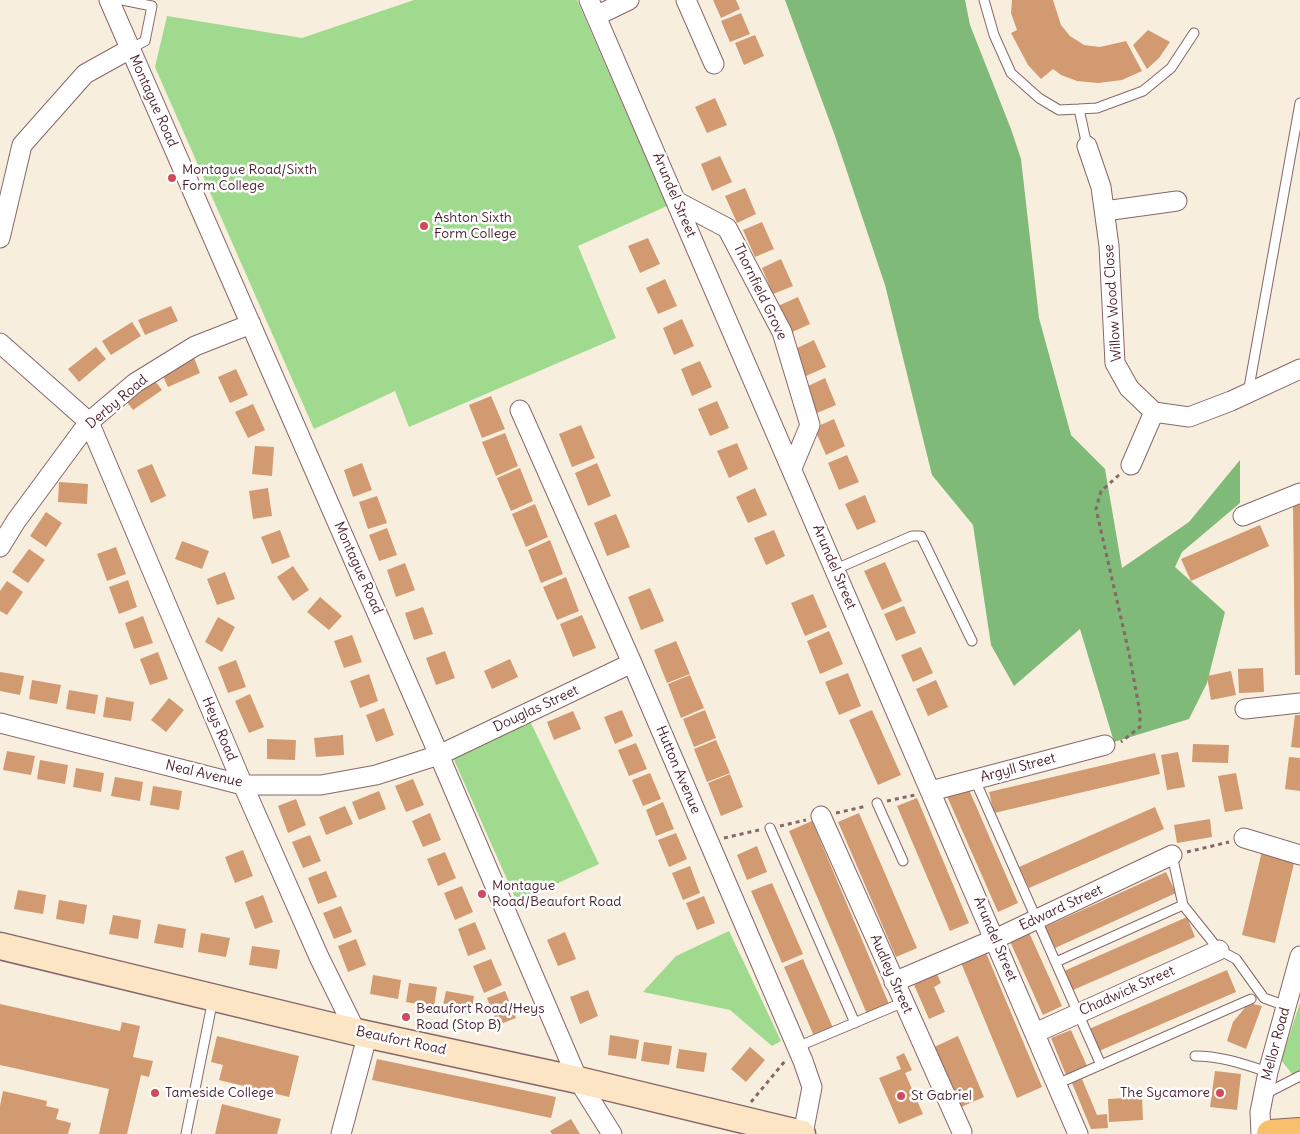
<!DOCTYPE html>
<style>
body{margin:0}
canvas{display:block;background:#f7eedd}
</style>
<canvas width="1300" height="1134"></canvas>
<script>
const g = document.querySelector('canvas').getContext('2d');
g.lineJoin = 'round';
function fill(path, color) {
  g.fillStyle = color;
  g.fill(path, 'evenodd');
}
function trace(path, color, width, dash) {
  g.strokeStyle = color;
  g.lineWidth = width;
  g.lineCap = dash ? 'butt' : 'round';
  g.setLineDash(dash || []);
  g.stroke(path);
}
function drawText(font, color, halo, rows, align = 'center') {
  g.font = font + ' Delius,sans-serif';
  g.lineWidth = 5;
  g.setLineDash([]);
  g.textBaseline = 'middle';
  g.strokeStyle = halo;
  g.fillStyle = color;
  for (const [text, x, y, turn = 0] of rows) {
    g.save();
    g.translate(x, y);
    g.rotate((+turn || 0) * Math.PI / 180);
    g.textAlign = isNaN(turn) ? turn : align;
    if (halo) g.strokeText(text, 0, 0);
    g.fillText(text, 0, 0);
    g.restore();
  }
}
fill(new Path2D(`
 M414,0h163l90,206 -89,40 38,92 -207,89 -14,-36 -81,38 -159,-362 12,-51 135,22z
 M528,717l71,147 -82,38 -66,-149z
 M729,931l52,110 -9,5 -42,-36 -87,-18 33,-36z
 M1300,1003v81l-19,-24z`), '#9fda8e');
fill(new Path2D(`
 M785,0h180l5,25 41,104 10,30 18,159 32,117 34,34 17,99 67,-46 51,-62v43l-58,49 -7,15 50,45 -18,71 -18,36 -75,23 -34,-113 -66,57 -23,-41 -18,-120 -41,-50 -47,-190 -50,-149z`), '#7fba79');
fill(new Path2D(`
 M713,0h23l4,9 -19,9z
 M1012,0h41l8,25 9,11 14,9 16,2 26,-6 16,30 -20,9 -24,3 -21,-2 -16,-6 -8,-6 -12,10 -13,-14 -17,-32 6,-3 -6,-17z
 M741,13l9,21 -20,8 -9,-21z
 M1148,30l22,12 -11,16 -12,11 -14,-24z
 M755,35l9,21 -20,9 -9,-22z
 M715,98l12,27 -20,8 -12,-26z
 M720,156l12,26 -20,9 -11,-27z
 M745,188l11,26 -19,9 -12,-27z
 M762,222l12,27 -19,8 -12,-27z
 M648,238l12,26 -20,9 -12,-27z
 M781,259l12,27 -20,8 -11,-26z
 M665,279l12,27 -19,8 -12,-26z
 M798,297l12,27 -20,9 -12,-27z
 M171,306l7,15 -33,14 -7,-15z
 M682,319l12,27 -20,9 -11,-27z
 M132,322l9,14 -30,19 -9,-14z
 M814,340l12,27 -20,9 -11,-27z
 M96,347l10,12 -27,23 -11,-13z
 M194,358l6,15 -32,14 -7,-15z
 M700,361l12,26 -20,9 -11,-27z
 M236,369l12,26 -18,8 -12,-26z
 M152,377l10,13 -29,20 -10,-13z
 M825,378l11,27 -19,8 -11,-26z
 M491,396l14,33 -23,9 -13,-33z
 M717,401l12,27 -19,8 -12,-27z
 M253,404l12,26 -17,8 -13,-26z
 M834,419l11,27 -19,9 -12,-27z
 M581,425l14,33 -23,9 -13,-33z
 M505,433l13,33 -22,10 -14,-34z
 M737,443l11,26 -19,9 -12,-27z
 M255,446l19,1 -2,29 -20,-2z
 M847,455l12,27 -20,8 -11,-27z
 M362,463l10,27 -19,7 -9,-27z
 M597,463l14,33 -23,10 -13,-33z
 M152,464l14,32 -15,7 -14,-33z
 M520,468l13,33 -22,10 -14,-33z
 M59,482l29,2 -1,20 -29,-2z
 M268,488l4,28 -19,3 -4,-28z
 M755,488l12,27 -19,8 -12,-26z
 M865,495l11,27 -19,8 -12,-26z
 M377,496l10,27 -19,6 -9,-27z
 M1300,501v174h-5l-2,-171z
 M535,504l13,33 -22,10 -14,-33z
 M46,512l16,11 -16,24 -16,-11z
 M616,514l14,33 -23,9 -13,-33z
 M1260,525l9,21 -78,35 -10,-22z
 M387,528l10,27 -18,6 -10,-26z
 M280,530l10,27 -18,7 -11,-27z
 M774,530l11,26 -19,9 -12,-27z
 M550,540l13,34 -22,9 -13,-33z
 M182,541l27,10 -7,18 -27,-10z
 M116,547l10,27 -19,7 -10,-27z
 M29,549l16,11 -17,23 -16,-11z
 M885,562l17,39 -20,9 -18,-39z
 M405,563l10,27 -19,7 -9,-27z
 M293,566l16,24 -16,11 -16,-24z
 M225,572l10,27 -18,6 -10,-26z
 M566,577l13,34 -22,9 -14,-33z
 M128,580l9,27 -18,7 -10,-27z
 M7,581l16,11 -16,23 -7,-4v-20z
 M650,588l14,33 -23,9 -13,-33z
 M813,594l14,33 -22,9 -14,-33z
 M320,597l22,19 -13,14 -22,-18z
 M904,606l12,27 -20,8 -12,-27z
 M423,607l10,27 -19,6 -9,-27z
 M582,615l14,33 -23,9 -13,-33z
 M143,616l10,27 -19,6 -9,-26z
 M218,617l17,10 -13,25 -17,-10z
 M829,631l14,33 -23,10 -13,-33z
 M352,635l10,27 -18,6 -10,-27z
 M676,641l14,33 -23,9 -13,-33z
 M921,647l12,26 -20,9 -12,-27z
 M445,651l10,27 -19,7 -10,-27z
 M158,652l10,27 -18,6 -10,-26z
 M510,659l8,18 -26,12 -8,-18z
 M236,660l10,27 -18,6 -10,-26z
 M1263,668l1,24 -25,1 -1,-24z
 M1231,671l5,24 -25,5 -4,-24z
 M0,672l24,4 -4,19 -20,-4z
 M848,673l13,33 -22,9 -14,-33z
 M369,674l9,27 -18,7 -10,-27z
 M690,675l14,33 -23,10 -13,-34z
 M32,680l29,5 -4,19 -28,-5z
 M936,680l12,27 -20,9 -12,-27z
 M69,690l29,5 -3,19 -29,-5z
 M250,694l14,33 -15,6 -14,-32z
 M106,697l28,5 -3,19 -28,-4z
 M169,698l15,12 -18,22 -15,-12z
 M384,708l10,27 -18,7 -10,-27z
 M622,710l11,26 -18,8 -11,-27z
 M705,710l11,28 -22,9 -11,-28z
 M872,710l29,65 -23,10 -29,-65z
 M573,711l8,18 -27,11 -7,-18z
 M1295,715h5v33l-9,-1z
 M343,735l1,20 -28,2 -2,-19z
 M267,739l29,1 -1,20 -28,-1z
 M716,740l14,33 -23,9 -13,-33z
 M636,743l11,26 -18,7 -11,-26z
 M1193,744l36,1 -1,18 -36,-1z
 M7,751l28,5 -4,19 -28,-5z
 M1178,752l7,35 -18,3 -6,-35z
 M1155,753l5,21 -166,39 -5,-21z
 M1289,757l11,1v33l-15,-2z
 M40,760l28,5 -3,19 -28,-5z
 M76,768l28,5 -3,19 -28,-5z
 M650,773l11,26 -18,7 -11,-26z
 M1236,773l7,36 -18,3 -7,-36z
 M730,774l13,33 -22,9 -13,-33z
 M115,777l28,5 -3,19 -29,-5z
 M413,779l11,26 -18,7 -11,-26z
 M967,785l51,118 -20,9 -52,-118z
 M153,786l29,5 -3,19 -29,-5z
 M379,791l7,18 -27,11 -7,-18z
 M917,798l52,125 -19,8 -53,-125z
 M296,799l10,26 -18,8 -10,-27z
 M663,802l11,27 -18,7 -10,-26z
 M345,806l8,18 -27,11 -7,-18z
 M1155,807l9,22 -135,59 -10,-21z
 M430,813l11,27 -18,7 -11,-26z
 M859,813l58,135 -21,9 -58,-135z
 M1210,819l2,18 -35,6 -3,-18z
 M812,821l77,183 -22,10 -78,-183z
 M676,833l11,26 -18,8 -11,-27z
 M310,835l11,26 -18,7 -11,-26z
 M757,846l10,26 -20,8 -10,-25z
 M243,850l10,26 -18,7 -10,-26z
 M1262,851l33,8 -20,84 -33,-8z
 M445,852l11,26 -18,8 -11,-27z
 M690,866l10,27 -17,7 -11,-27z
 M326,871l11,26 -19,7 -10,-26z
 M1166,872l10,21 -121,55 -10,-21z
 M772,883l31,71 -21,9 -31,-72z
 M462,886l11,26 -18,8 -11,-27z
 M18,890l28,5 -3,19 -29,-5z
 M263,895l10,27 -18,7 -10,-27z
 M704,896l11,27 -18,7 -11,-27z
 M59,900l28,5 -3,19 -28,-5z
 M341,906l11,26 -18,7 -11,-26z
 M113,915l28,5 -3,19 -29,-5z
 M1187,917l8,20 -122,53 -9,-19z
 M475,922l11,27 -18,7 -10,-27z
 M158,924l28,5 -3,19 -29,-5z
 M1027,928l35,78 -19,9 -35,-78z
 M565,932l11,27 -18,7 -11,-26z
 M201,933l29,5 -4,19 -28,-5z
 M356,939l10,26 -18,7 -10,-26z
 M252,946l28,4 -3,19 -28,-4z
 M984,948l58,139 -25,11 -58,-140z
 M491,959l11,26 -18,8 -11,-27z
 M803,959l30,69 -19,8 -30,-69z
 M934,967l7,16 -7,4 11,25 -16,7 -18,-41z
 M1227,970l9,22 -137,59 -10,-22z
 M373,975l28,5 -3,19 -28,-5z
 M409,983l28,4 -3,20 -28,-5z
 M588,990l10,26 -18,8 -10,-27z
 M446,991l28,5 -3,19 -29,-5z
 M505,991l11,27 -18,7 -11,-27z
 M1249,1003l13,3 -16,43 -19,-8 6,-19z
 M0,1004l120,27 2,-9 18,4 -7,31 20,4 -4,16 -8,-2 -14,59h-28l10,-45 -109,-24z
 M1071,1030l16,36 -21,9 -15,-37z
 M610,1035l29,5 -3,19 -28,-4z
 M217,1036l82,20 -10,41 -70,-17 4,-15 -12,-3z
 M958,1036l26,61 -23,10 -27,-60z
 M644,1042l28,4 -3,19 -28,-4z
 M750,1047l15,13 -19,22 -15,-13z
 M679,1049l28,4 -3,19 -28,-4z
 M904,1053l8,17 -7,3 18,41 -24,10 -20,-46 22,-9 -5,-12z
 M377,1059l179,38 -5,21 -179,-38z
 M1215,1071l26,3 -4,36 -27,-3z
 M1082,1079l15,36 10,-1 1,14 -17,1 -19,-46z
 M3,1091l44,10 -1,5 13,3 -3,10 15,4 -3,11h-68v-28z
 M1142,1097l1,23 -34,2 -1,-23z
 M222,1104l59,15 -4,15h-62z
 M571,1119l9,15h-28l-2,-3z`), '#d29a71');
const lane = new Path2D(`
 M122,0l30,6 -7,35 -15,8
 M984,0l10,35 17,38 28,25 20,12 20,-1 8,37
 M1079,109l18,-1 46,-17 28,-23 23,-35
 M1248,393l52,-290
 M836,569l76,-33h9l51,105
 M975,780l126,285
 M877,803l26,58
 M770,828l85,195
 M1172,855l11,50 36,45 17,9 28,39 22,8
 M1056,962l127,-57
 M797,1047l107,-45
 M1195,1056c26,0 48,8 73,16
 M1057,1084l194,-85
 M1265,1094l35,-18
 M186,1134l27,-135`);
const street = new Path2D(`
 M109,0l330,755 139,325 34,54
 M589,0l489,1134
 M686,0l28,64
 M596,16l33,-16
 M1087,146l14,41 8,59 6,117 14,25 25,24 35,5 42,-16 69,-32
 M676,201l51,27 55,104 28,93 -18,43
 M1105,211l72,-10
 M0,238l22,-93 63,-71 45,-25
 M0,343l89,79 154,363 76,172 37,75
 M520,410l112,253 171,398 9,26 -9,47
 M1131,465l23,-53
 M1243,516l57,-23
 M0,547l16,-26 73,-99 46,-39 60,-37 56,-22
 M1245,709l55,-6
 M0,723l243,62h78l55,-10 63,-20 193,-92
 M931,791l174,-46
 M821,816l141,316
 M1244,838l56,17
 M894,982l101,-43 177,-84
 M1035,1033l184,-83
 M341,1134l27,-101
 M1261,1134l-1,-22 8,-40 32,-116`);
const secondary = new Path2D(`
 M0,946l356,86 222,48 224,54`);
const highway = new Path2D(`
 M1271,1134l29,-2`);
trace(lane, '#876769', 11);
trace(street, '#876769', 21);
trace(secondary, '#876769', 29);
trace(highway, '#876769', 30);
trace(new Path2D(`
 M1119,475l-18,16 -5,18 33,144 11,60v14l-19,15
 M887,801l28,-6
 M836,813l31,-7
 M780,826l26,-6
 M724,838l35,-8
 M1187,852l42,-10
 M751,1102l34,-41`), '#876769', 3, [4, 4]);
trace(lane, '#fff', 9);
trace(street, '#fff', 19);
trace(secondary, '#fce5c4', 26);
trace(highway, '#f8bf6c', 28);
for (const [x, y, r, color] of [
 [172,178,5,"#d1495b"],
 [424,226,5,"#d1495b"],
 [482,894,5,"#d1495b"],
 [406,1017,5,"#d1495b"],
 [155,1093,5,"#d1495b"],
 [1220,1093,5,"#d1495b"],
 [901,1096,5,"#d1495b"]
]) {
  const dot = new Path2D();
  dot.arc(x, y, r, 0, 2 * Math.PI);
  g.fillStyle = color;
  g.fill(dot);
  trace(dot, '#fff', 2);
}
drawText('14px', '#4a1f2b', '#fff', [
 ["Montague Road",153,101,66],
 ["Arundel Street",674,195,67],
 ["Thornfield Grove",760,292,64],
 ["Willow Wood Close",1113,303,-94],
 ["Derby Road",117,402,-40],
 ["Arundel Street",834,567,67],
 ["Montague Road",358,568,66],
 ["Douglas Street",536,709,-25],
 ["Heys Road",219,729,67],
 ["Argyll Street",1018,768,-15],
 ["Hutton Avenue",678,770,67],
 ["Neal Avenue",204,774,13],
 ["Edward Street",1061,908,-25],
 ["Arundel Street",995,939,67],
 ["Audley Street",891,974,66],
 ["Chadwick Street",1127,991,-24],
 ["Beaufort Road",401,1041,12],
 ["Mellor Road",1276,1044,-75]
]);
drawText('14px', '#4a1f2b', '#fff', [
 ["Montague Road/Sixth",182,170],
 ["Form College",182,186],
 ["Ashton Sixth",434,218],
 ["Form College",434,234],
 ["Montague",492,886],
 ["Road/Beaufort Road",492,902],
 ["Beaufort Road/Heys",416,1009],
 ["Road (Stop B)",416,1025],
 ["Tameside College",165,1093],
 ["The Sycamore",1210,1093,"right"],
 ["St Gabriel",911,1096]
], 'left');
</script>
